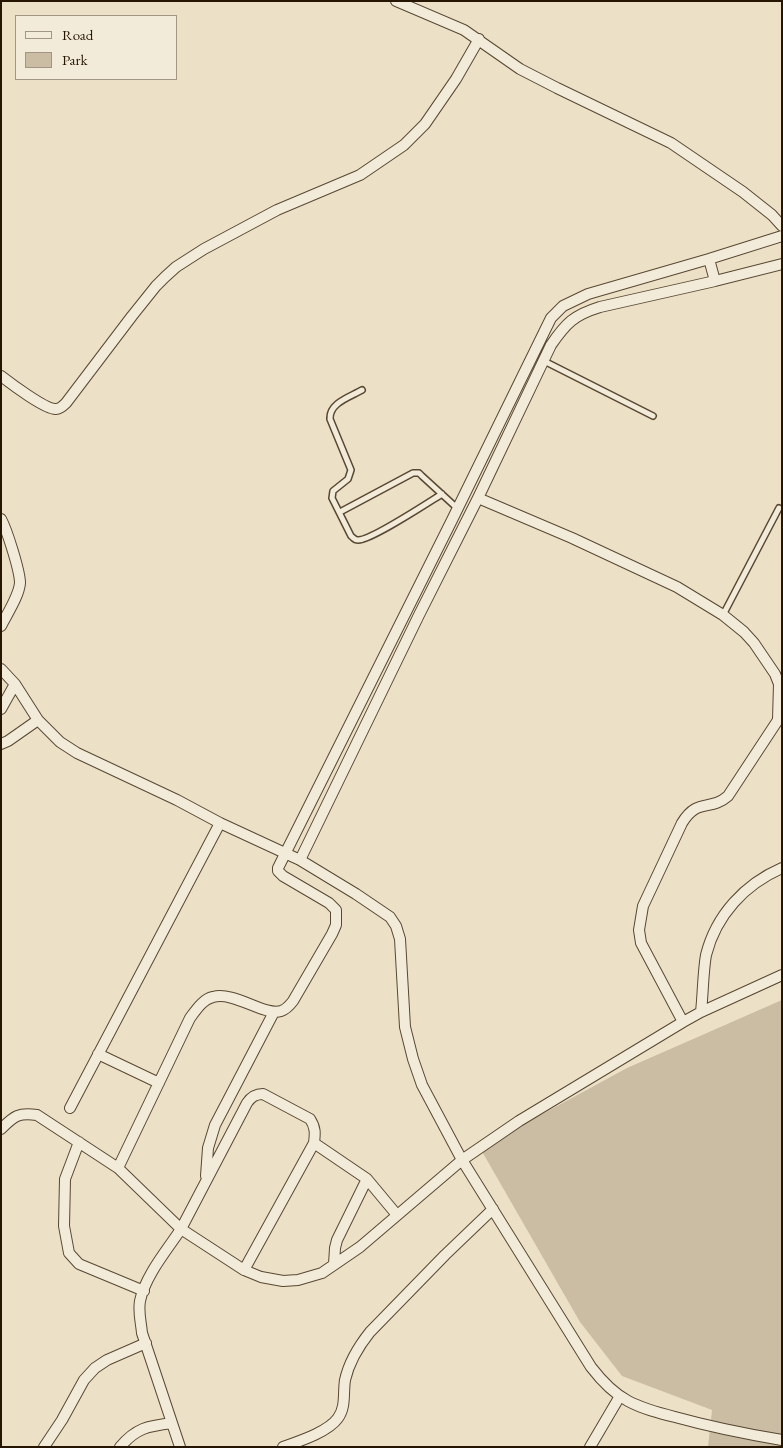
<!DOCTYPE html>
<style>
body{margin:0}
#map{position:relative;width:783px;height:1448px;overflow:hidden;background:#ece0c6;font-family:"EB Garamond",serif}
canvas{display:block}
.frame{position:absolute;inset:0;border:2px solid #261500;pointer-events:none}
.legend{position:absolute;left:15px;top:15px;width:162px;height:65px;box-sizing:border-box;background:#f3ebda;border:1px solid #a19583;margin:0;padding:6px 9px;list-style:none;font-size:15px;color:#261500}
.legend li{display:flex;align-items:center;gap:10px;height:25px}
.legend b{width:25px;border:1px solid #a19583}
</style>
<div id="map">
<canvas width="783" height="1448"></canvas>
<div class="frame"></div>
<ul class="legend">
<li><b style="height:6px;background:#f3ebda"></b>Road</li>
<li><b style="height:14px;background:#cabda4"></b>Park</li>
</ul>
</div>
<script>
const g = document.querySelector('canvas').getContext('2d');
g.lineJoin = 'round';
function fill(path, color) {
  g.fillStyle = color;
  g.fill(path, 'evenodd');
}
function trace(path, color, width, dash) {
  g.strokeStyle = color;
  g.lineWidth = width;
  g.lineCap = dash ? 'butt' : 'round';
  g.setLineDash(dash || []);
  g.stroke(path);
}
fill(new Path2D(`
 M782,1000v447h-74l4,-37 -90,-34 -42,-54 -100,-174 147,-80z`), '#cabda4');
const lane = new Path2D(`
 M542,360l111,56
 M362,390c-12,7 -33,13 -32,29l21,51 -3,9 -15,12 -1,7 19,38c3,2 3,4 7,4 12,1 71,-38 84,-46
 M340,512l73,-39h6l3,3 35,32
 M723,615l56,-107`);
const street = new Path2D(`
 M396,1l68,29 56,39 37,19 114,55 72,49 29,23 10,11
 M709,259l6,22
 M1,376c9,7 45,34 55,33 4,0 7,-3 10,-6l66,-87 24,-30 9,-9 11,-10 28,-18 73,-39 83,-35 44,-30 21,-21 31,-45 23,-40
 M478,498l94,40 105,49 46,28 21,17 10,11 21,31 4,10 -1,36 -50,76c-18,16 -30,1 -46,27l-39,83 -4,24 2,13 42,79
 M1,519c6,11 19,52 19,64 -1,13 -13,31 -19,43
 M1,669l14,15 23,36 22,22 17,11 100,47 43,23 80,37 56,34 34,23 6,9 4,13 5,88 8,32 9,26 40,75 129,207c10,13 22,26 37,34 15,8 31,12 47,16 36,10 71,17 107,23
 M1,709l14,-25
 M1,744l7,-3 30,-21
 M300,860l119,-245 59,-117 73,-153c15,-22 23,-30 49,-38l115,-26 67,-17
 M701,1012c2,-18 2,-40 5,-57 10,-40 39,-71 76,-87
 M98,1054l61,29
 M70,1108l150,-285
 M1,1129c13,-13 18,-17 36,-14l81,53
 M79,1142l-14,37 -1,47 5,27 10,11 65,27
 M314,1143l53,36 30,36
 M206,1176l2,-28 7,-23 59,-113
 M334,1264l1,-16 2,-8 30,-61
 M244,1270l70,-127c1,-9 2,-15 -4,-24l-47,-25c-8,0 -12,3 -16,9l-66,126 63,41 17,7 22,4 15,-1 24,-7 38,-26 102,-87 57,-39 164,-99 18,-10 81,-37
 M44,1447l18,-27 22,-40 11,-12 12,-8 39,-17
 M120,1447c16,-19 28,-21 52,-24
 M180,1447l-38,-114c-1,-11 -4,-21 -2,-32 5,-25 27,-51 41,-72l-63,-61 72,-150c6,-8 13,-19 23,-21 21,-6 51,19 68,14 6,-2 9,-6 12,-10l39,-67 4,-9v-15l-7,-7 -46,-27 -5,-5v-3l174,-348 99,-202 12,-12 25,-12 121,-35 73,-23
 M283,1447c17,-6 45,-15 55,-29 8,-11 5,-25 7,-38 4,-18 13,-33 25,-48l75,-77 48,-46
 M590,1447l30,-51`);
trace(lane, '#584832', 8);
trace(street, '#584832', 12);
trace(lane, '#f3ebda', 5);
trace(street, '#f3ebda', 10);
</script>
